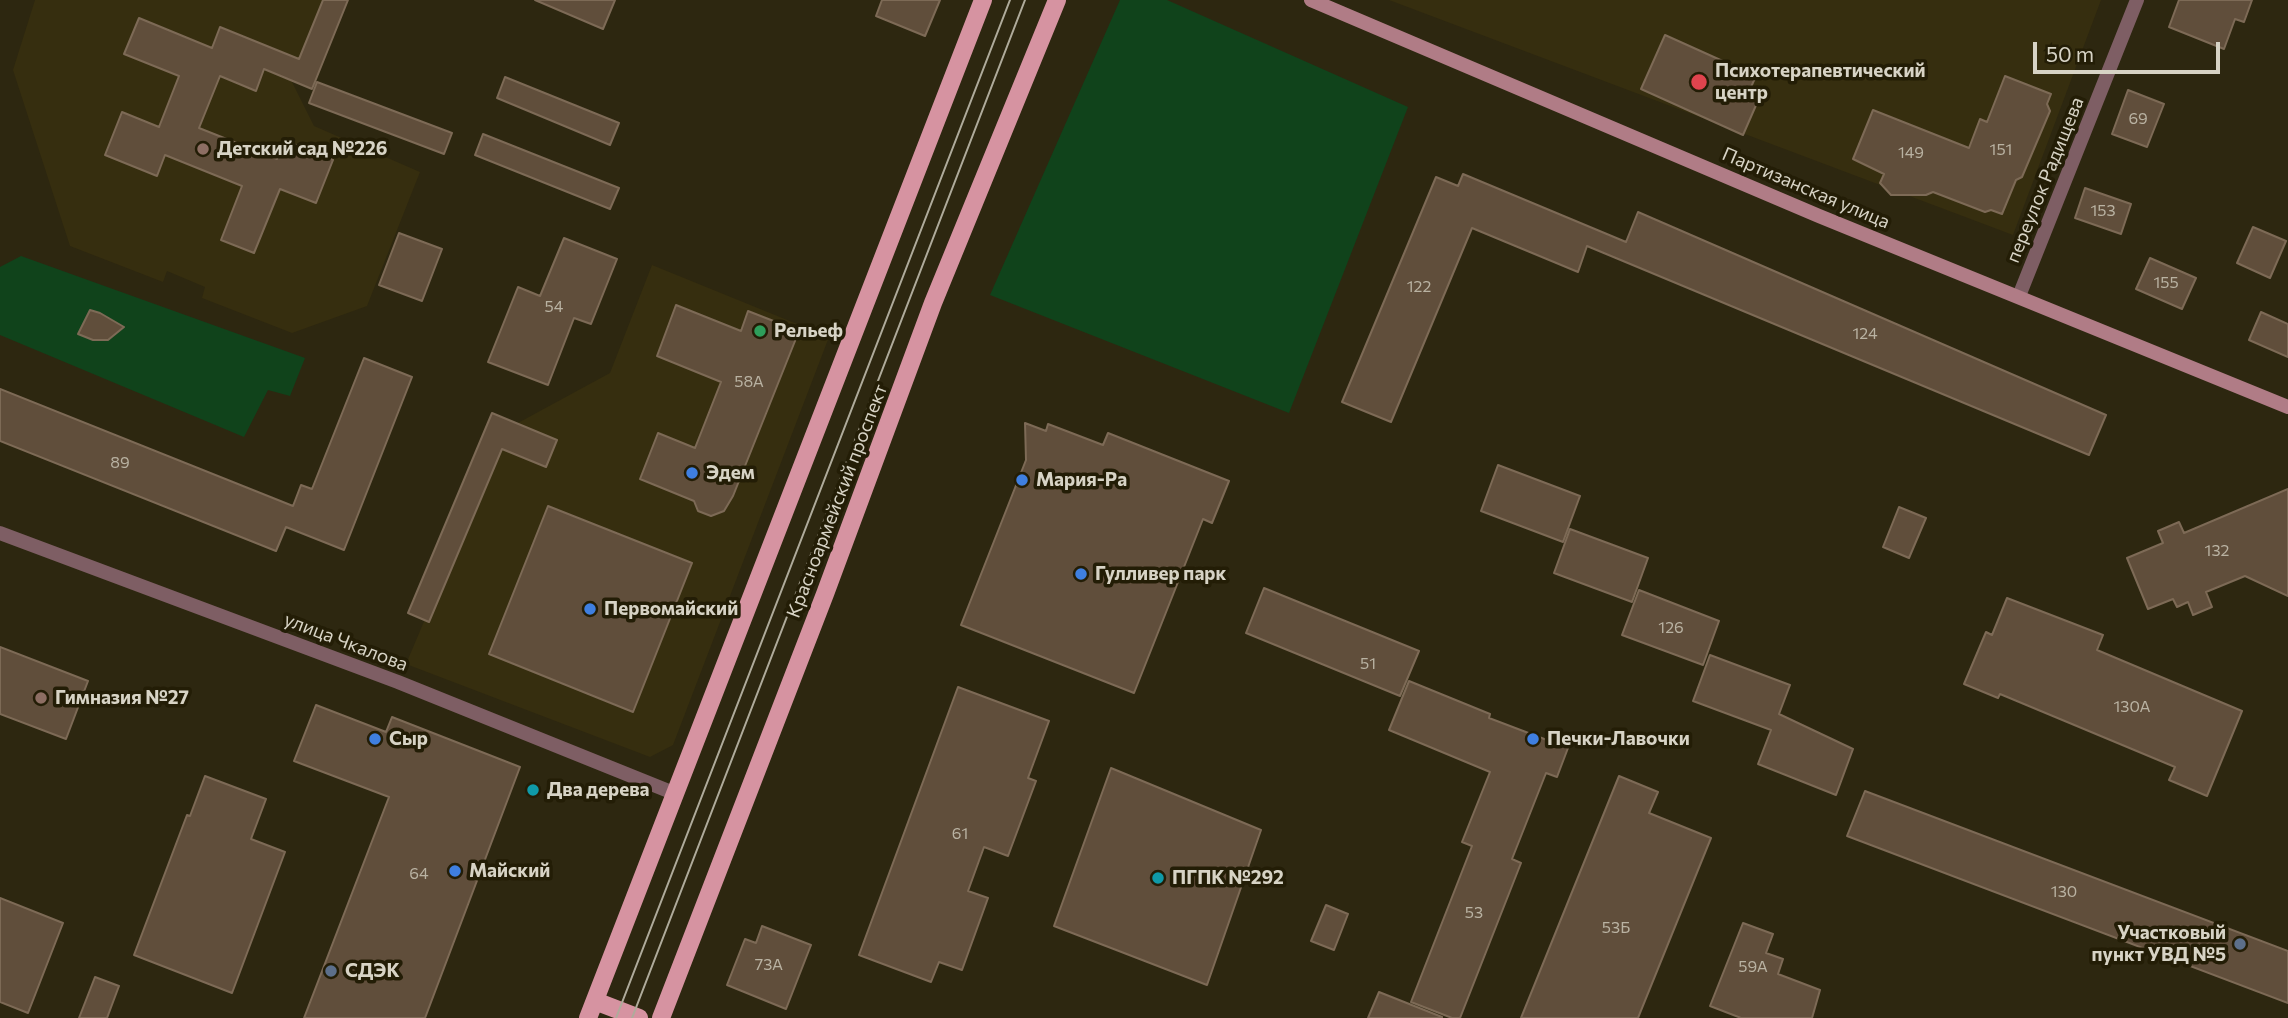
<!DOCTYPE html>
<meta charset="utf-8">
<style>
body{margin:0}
#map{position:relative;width:2288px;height:1018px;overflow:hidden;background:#2d2710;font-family:Commissioner,sans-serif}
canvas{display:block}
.scale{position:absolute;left:2033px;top:42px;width:187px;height:32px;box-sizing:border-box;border:4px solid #d7d3c5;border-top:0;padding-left:9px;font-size:21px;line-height:24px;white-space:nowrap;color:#d7d3c5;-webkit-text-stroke:5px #231d06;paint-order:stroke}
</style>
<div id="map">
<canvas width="2288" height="1018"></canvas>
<div class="scale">50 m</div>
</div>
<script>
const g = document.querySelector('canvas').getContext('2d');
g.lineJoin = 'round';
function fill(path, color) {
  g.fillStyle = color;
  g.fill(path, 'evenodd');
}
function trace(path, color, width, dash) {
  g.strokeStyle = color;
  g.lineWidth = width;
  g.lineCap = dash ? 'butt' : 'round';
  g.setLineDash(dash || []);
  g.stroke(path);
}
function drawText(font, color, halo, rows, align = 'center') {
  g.font = font + ' Commissioner,sans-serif';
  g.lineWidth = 7;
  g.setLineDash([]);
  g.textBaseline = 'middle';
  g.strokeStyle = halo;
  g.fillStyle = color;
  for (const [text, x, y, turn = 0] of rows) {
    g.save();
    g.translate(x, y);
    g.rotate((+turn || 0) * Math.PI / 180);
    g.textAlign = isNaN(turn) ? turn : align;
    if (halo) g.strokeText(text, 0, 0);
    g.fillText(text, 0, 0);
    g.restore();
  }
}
fill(new Path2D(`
 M35,0h288l-32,80 23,46 106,46 -53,134 -75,27 -90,-35 3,-11 -38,-16 -4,11 -93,-36 -57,-176z
 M1389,0h712l-88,235z
 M652,265l177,72 -156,408 -23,12 -244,-93 99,-234 105,-57z`), '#362e0f');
fill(new Path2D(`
 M1120,0h47l241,107 -119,306 -299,-118z
 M21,256l284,102 -15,38 -22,-6 -24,47 -244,-102v-68z`), '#10431b');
const building = new Path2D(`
 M323,0h25l-36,89 -48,-20 -8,22 -36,-15 -21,52 78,31 7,-19 49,20 -17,43 -36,-14 -26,64 -33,-13 21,-54 -77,-31 -8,21 -52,-21 17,-43 37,15 20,-51 -55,-22 15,-36 73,30 8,-21 79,32z
 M535,0h80l-12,29z
 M882,0h58l-15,36 -49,-20z
 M2179,0h73l-8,22 -9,-3 -11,30 -55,-22z
 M1665,35l91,41 -10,22 11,5 -14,32 -102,-46z
 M2005,76l46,18 -4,10 3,7 -28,66 -6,3 -14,34 -11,-4 -6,2 -52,-20 -7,3h-35l-11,-12 4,-9 -31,-15 20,-49 96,38 11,-29 7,3z
 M505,77l114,46 -9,22 -113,-47z
 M317,82l135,51 -8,21 -135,-51z
 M2128,90l36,14 -17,43 -35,-13z
 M483,134l136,54 -9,21 -135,-54z
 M1463,174l163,68 12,-30 468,203 -17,40 -502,-209 -9,26 -106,-44 -81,194 -49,-20 94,-225 22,9z
 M2085,188l46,16 -10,30 -46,-16z
 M2253,227l33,14 -16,37 -33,-15z
 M399,233l43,16 -20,52 -43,-16z
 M564,238l53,21 -26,65 -17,-6 -26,67 -60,-23 30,-75 22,9z
 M2150,258l46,20 -14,31 -46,-20z
 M676,305l65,26 7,-20 51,20 -66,165 -9,15 -13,5 -13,-5 -4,-10 -54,-22 18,-46 37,15 26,-66 -64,-26z
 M90,310l10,3 24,14 -16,13h-15l-15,-6z
 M2261,312l27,12v33l-39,-17z
 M364,358l48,19 -68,173 -58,-23 -10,24 -276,-110v-52l293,117 8,-21 11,4z
 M492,413l65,27 -11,27 -44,-18 -73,173 -21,-9z
 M1025,423l21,8 2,-7 55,21 5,-12 121,48 -17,42 -9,-4 -69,174 -173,-68 65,-165z
 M1498,465l82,31 -17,46 -82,-31z
 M2288,489v107l-43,-20 -39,16 6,15 -19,8 -5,-13 -11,5 -4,-8 -25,10 -21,-51 36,-15 -5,-12 21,-9 5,11z
 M548,506l144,57 -59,149 -144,-58z
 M1899,507l27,11 -17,40 -26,-11z
 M1570,529l78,29 -16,44 -78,-29z
 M1264,588l155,63 -19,45 -154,-63z
 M1639,590l80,31 -16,44 -81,-30z
 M2007,598l96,37 -6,15 145,61 -35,85 -38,-16 6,-13 -175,-73 -2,4 -34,-14 22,-52 6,3z
 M0,647l88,34 -22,58 -66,-25z
 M1710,655l80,30 -11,29 74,35 -17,46 -78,-31 13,-34 -78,-29z
 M1409,681l81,33 -1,4 79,30 -11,29 -11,-4 -34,86 9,4 -61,155h-8l-41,-16 61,-156 -10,-4 28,-70 -101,-42z
 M958,687l91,34 -21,57 8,3 -28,75 -24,-9 -16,44 20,7 -26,72 -23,-8 -8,20 -72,-27z
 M316,705l70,27 6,-15 128,50 -95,251h-121l85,-221 -95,-36z
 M1111,768l150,62 -54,155 -153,-59z
 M205,776l61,23 -15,40 34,13 -53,141 -98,-38 53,-140 3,1z
 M1619,776l39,16 -9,21 62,25 -73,180h-117z
 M1865,791l423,160v52l-441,-167z
 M0,898l63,25 -35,90 -28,-11z
 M1326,905l22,9 -14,36 -23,-9z
 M1743,923l30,11 -7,19 17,6 -5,15 42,16 -8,28h-71l-31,-12z
 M762,926l49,19 -25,64 -59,-24 18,-46 11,4z
 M95,977l24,9 -12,32h-28z
 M1379,992l63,25v1h-74z`);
fill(building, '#604e3b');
trace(building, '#7d6a56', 2);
trace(new Path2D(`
 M2019,296l118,-296
 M0,533l398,149 278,112`), '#7e5e64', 14);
trace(new Path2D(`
 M1311,0l508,216 469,191`), '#b07c86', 14);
trace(new Path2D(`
 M595,1001l44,17
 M588,1018l395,-1018
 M661,1018l164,-424 108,-291 124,-303`), '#d693a1', 18);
trace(new Path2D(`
 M616,1018l394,-1018
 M632,1018l393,-1018`), '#afab9b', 2);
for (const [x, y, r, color] of [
 [1699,82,9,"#e0444e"],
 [203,149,7,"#8d6e63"],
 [760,331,7,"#2e9e5b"],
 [692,473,7,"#3f7fe0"],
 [1022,480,7,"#3f7fe0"],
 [1081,574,7,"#3f7fe0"],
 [590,609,7,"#3f7fe0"],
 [41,698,7,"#8d6e63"],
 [375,739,7,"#3f7fe0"],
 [1533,739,7,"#3f7fe0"],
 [533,790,7,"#0f9aa8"],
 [455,871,7,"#3f7fe0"],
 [1158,878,7,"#0f9aa8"],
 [2240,944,7,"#5c6f8a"],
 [331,971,7,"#5c6f8a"]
]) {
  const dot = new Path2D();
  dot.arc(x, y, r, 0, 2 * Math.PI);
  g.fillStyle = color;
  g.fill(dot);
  trace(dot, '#231d06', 2.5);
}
drawText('16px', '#b9b2a2', null, [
 ["69",2138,119],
 ["151",2001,150],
 ["149",1911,153],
 ["153",2103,211],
 ["155",2166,283],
 ["122",1419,287],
 ["54",554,307],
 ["124",1865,334],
 ["58А",749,382],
 ["89",120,463],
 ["132",2217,551],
 ["126",1671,628],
 ["51",1368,664],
 ["130А",2132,707],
 ["61",960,834],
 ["64",419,874],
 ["130",2064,892],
 ["53",1474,913],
 ["53Б",1616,928],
 ["73А",769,965],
 ["59А",1753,967]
]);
drawText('bold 19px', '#d7d3c5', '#231d06', [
 ["Психотерапевтический",1715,71],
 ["центр",1715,93],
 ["Детский сад №226",217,149],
 ["Рельеф",774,331],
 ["Эдем",706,473],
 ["Мария-Ра",1036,480],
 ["Гулливер парк",1095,574],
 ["Первомайский",604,609],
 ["Гимназия №27",55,698],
 ["Сыр",389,739],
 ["Печки-Лавочки",1547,739],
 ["Два дерева",547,790],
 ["Майский",469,871],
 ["ПГПК №292",1172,878],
 ["Участковый",2226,933,"right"],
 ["пункт УВД №5",2226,955,"right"],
 ["СДЭК",345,971]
], 'left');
drawText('19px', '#d7d3c5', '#231d06', [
 ["переулок Радищева",2045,180,-68],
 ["Партизанская улица",1806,188,23],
 ["Красноармейский проспект",837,501,-69],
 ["улица Чкалова",346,642,21]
]);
</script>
